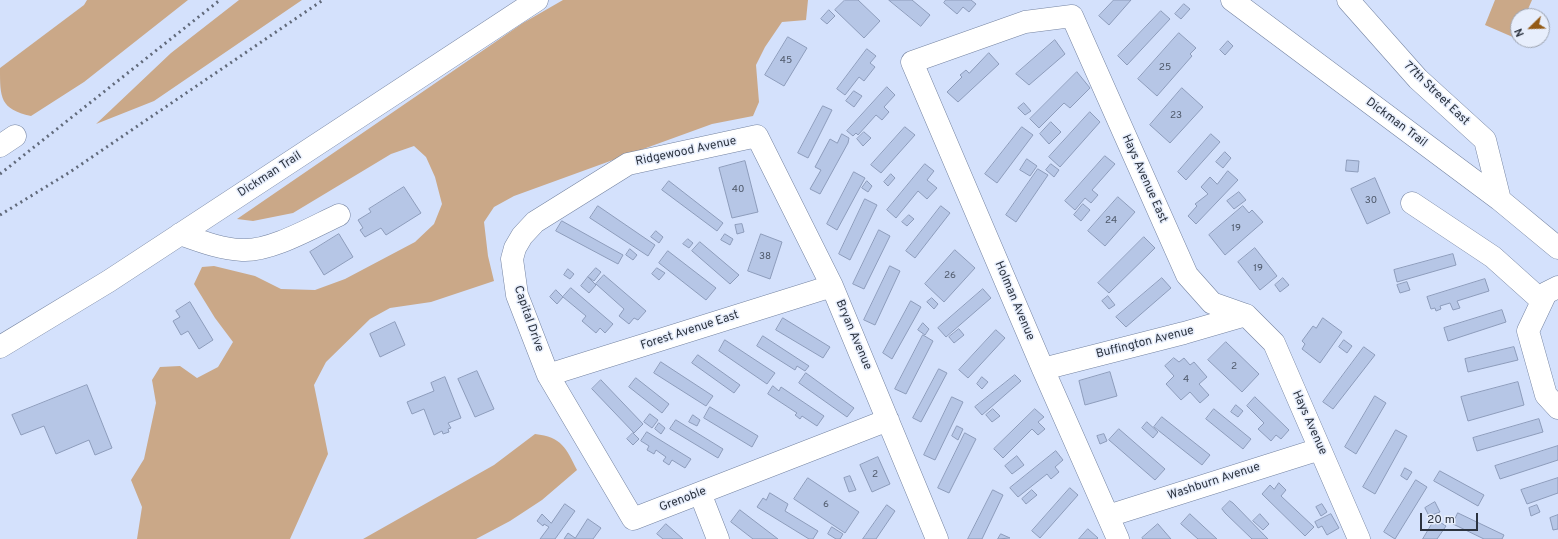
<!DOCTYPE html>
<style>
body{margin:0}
#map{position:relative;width:1558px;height:539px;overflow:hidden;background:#d4e1fc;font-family:Overpass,sans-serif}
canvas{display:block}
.north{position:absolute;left:1510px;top:8px;width:40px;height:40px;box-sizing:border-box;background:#e7eefc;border:1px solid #9ca3b0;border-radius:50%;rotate:247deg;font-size:11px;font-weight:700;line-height:16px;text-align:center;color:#2c333f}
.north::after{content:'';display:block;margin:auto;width:14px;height:18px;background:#945b16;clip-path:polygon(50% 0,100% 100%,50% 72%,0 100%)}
.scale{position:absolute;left:1420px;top:513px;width:58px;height:18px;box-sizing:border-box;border:2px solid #2c333f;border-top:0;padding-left:5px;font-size:12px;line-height:14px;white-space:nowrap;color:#2c333f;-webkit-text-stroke:3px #e7eefc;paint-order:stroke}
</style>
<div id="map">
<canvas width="1558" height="539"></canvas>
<div class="north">N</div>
<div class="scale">20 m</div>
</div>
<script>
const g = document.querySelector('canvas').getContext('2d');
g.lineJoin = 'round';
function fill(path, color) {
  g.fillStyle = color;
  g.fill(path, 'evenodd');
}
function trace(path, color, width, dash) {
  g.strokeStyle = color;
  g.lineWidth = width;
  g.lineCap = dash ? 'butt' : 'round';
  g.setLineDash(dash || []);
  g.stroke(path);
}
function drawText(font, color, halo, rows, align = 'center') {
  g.font = font + ' Overpass,sans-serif';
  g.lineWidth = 3;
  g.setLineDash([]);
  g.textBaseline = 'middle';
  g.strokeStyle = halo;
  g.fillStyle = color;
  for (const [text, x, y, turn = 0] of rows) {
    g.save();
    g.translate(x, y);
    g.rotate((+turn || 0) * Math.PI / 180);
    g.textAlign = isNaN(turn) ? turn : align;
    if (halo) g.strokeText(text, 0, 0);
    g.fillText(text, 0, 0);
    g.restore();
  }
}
fill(new Path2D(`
 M87,0h101l-104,82 -53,34c-31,-7 -31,-18 -31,-48l84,-63z
 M239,0h63l-148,101 -58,23 75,-71z
 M563,0h245l-2,20 -24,2 -17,25 -9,18 3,37 -6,14 -41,8 -198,72 -20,11 -10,15 4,34 6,25 -63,21 -41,6 -20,11 -44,43 -12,23 14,69 -38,85h-153l5,-32 -11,-27 13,-21 12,-56 -4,-23 8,-13 20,-1 17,12 21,-11 15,-25 -18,-24 -21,-34 8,-17 12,-1 41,10 26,13 34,1 30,-11 70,-37 19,-18 8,-20 -7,-27 -9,-20 -12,-11 -23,8 -98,59 -40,8 -16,-2 286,-196z
 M1495,0h37l-7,16h-7v16l-3,6 -30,-13z
 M535,434c27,3 31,14 42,36l-35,30 -32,21 -34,18h-113l131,-74z`), '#caa888');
const building = new Path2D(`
 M845,0h13l22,21 -16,17 -29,-28z
 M889,0h23l18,15 -9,11z
 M946,0h25l5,4 -7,8 -6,-5 -6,7 -13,-11z
 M1114,0h17l-22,25 -10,-9z
 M1184,4l6,5 -9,10 -6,-5z
 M829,10l6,6 -8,8 -6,-5z
 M1161,11l9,8 -43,46 -9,-9z
 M1179,33l17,15 -6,6 2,2 -35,40 -19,-17z
 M788,37l19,11 -23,38 -19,-11z
 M1055,40l10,14 -36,31 -13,-11z
 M1228,41l5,5 -8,9 -5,-5z
 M867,49l9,7 -6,7 5,4 -11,14 -5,-4 -14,18 -8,-6z
 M989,53l10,11 -41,38 -11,-10 15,-15 -2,-2 6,-5 3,3z
 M1077,72l13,16 -20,20 -6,-5 -25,25 -9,-9z
 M887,87l8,8 -11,12 5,5 -7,8 -6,-5 -18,20 -2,-2 -3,3 -6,-5z
 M1182,88l21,19 -33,36 -20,-18z
 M854,91l8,5 -8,11 -8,-6z
 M1024,103l7,8 -6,4 -7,-7z
 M823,106l9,4 -24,48 -10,-5z
 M1090,112l10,10 -40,45 -11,-10z
 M1051,122l10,10 -12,12 -9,-10z
 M905,127l10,8 -34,38 -10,-8z
 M1022,127l11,8 -36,48 -12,-9z
 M864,132l7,6 -8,8 -6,-7z
 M842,134l7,4 -1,5 -28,51 -10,-5 11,-19 -6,-3 15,-28 7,4z
 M1211,134l9,8 -34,38 -8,-8z
 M1225,152l6,6 -8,10 -7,-6z
 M1105,156l10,8 -23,26 6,5 -7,8 -6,-5 -10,12 -10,-9z
 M1027,159l10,7 -7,10 -10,-6z
 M1347,160l12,1 -1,11 -12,-1z
 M745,161l13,51 -26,6 -13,-50z
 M925,164l9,7 -7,9 10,8 -10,11 -9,-8 -22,27 -9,-8z
 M1051,164l8,6 -5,7 -8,-7z
 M1038,169l10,6 -32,47 -10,-7z
 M1228,171l10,9 -42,44 -8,-8 9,-10 -2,-2 13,-10 -7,-7 9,-10 7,7z
 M854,172l11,6 -28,52 -10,-6z
 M891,174l4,4 -7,8 -4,-4z
 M1375,178l15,35 -23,11 -16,-35z
 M669,181l54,42 -6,8 -55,-41z
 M867,181l5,5 -4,6 -6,-4z
 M404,187l17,26 -35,22 -5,-7 -16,9 -5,-7 3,-2 -5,-8 13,-8 -2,-3z
 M1239,192l7,8 -12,9 -7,-8z
 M1118,197l17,15 -30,34 -17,-15z
 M865,199l12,6 -27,55 -11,-6z
 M1083,204l7,6 -9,11 -7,-6z
 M598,206l57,39 -7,11 -58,-38z
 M941,206l9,7 -35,45 -9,-7z
 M1243,206l6,7 3,-3 11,12 -38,33 -16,-20z
 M909,215l5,4 -7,7 -5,-4z
 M562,221l61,34 -5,9 -62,-33z
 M742,224l2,8 -7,2 -2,-9z
 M879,230l11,6 -26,53 -11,-5z
 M656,231l7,6 -4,6 -8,-6z
 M339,234l14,23 -29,18 -14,-23z
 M725,234l8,5 -3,6 -9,-5z
 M761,234l21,8 -12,37 -22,-8z
 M1144,237l11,11 -46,45 -11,-10z
 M688,239l5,4 -4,5 -6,-4z
 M700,242l39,33 -9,9 -38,-33z
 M1255,248l22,28 -17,14 -22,-28z
 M630,249l7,6 -4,5 -7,-5z
 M955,250l20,18 -31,34 -19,-18z
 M668,251l48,37 -10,12 -47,-37z
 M1453,254l3,11 -59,17 -3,-12z
 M890,266l10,5 -25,54 -11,-5z
 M596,268l5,4 -7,9 -6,-4z
 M657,268l8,5 -6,7 -7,-6z
 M568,269l6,5 -4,5 -6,-4z
 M604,275l42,36 -8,9 -4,-2 -5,6 -10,-8 5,-7 -28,-25z
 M588,277l8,8 -7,8 -8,-7z
 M1162,278l9,10 -45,39 -10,-10z
 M1283,278l6,7 -9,7 -5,-7z
 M1485,279l4,12 -32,10 3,7 -7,2 -3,-7 -10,3 1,3 -5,2 -1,-3 -4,1 -4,-12z
 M1407,282l3,8 -10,3 -3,-8z
 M571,288l42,36 -8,9 -5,-5 -4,5 -14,-12 4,-5 -23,-19z
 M983,289l8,9 -45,39 -8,-9z
 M556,290l7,7 -6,7 -7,-7z
 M1108,296l7,9 -6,4 -7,-8z
 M932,298l6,6 -4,5 -7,-7z
 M911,301l10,6 -29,52 -9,-6z
 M190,302l23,38 -14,9 -11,-18 -7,4 -8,-14 7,-4 -4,-6z
 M1502,310l4,12 -58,19 -4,-13z
 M783,318l47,29 -7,11 -47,-28z
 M1323,318l19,14 -22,31 -18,-14 3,-5 -3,-3 11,-15 3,2z
 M395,322l10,23 -25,12 -10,-23z
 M923,323l6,6 -4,6 -7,-5z
 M959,329l5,6 -10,8 -5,-6z
 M996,330l9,8 -37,40 -9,-8z
 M923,335l10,6 -27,53 -11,-5z
 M763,336l46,30 -4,5 -8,-5 -2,4 -38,-24z
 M725,340l50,33 -8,11 -48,-33z
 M1344,340l8,6 -5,7 -8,-6z
 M1226,342l33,32 -17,18 -34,-32z
 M1364,347l11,8 -42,54 -10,-7z
 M1514,347l4,13 -50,12 -3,-13z
 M698,355l42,30 -6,8 -42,-30z
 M1174,358l5,4 5,-4 6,7 4,-3 13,15 -8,7 10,11 -9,8 -10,-11 -9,8 -15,-16 8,-8 -9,-10z
 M661,362l52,34 -7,10 -52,-33z
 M939,369l8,4 -26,49 -8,-4z
 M477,371l17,38 -19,8 -17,-38z
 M1110,372l7,24 -32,9 -6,-24z
 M806,373l48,35 -7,9 -48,-34z
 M1015,375l6,6 -39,34 -7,-8z
 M445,377l16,41 -13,5 3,5 -3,1 1,3 -6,2 -1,-3 -8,4 -10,-26 -12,5 -5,-12 27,-11 -3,-8z
 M982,377l6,5 -6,7 -5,-5z
 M636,378l33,26 -7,9 -33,-26z
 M601,380l42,44 -9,9 -42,-44z
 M1518,382l6,23 -56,16 -7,-24z
 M87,385l25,63 -17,7 -6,-15 -33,14 -12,-28 -23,9 -9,-20z
 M773,386l6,5 2,-4 43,29 -7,10 -15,-10 -2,3 -5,-4 2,-2 -29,-19z
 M1375,396l11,7 -30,51 -11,-7z
 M952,397l11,5 -28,58 -11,-5z
 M1255,397l34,33 -8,9 -5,-4 -5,6 -13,-12 6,-6 -17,-17z
 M1236,405l7,6 -5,6 -7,-5z
 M710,407l48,29 -6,11 -48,-29z
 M993,409l7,7 -8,6 -6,-7z
 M1035,409l9,8 -6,5 7,7 -7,6 -6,-6 -29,29 -9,-9z
 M1214,409l37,30 -8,10 -37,-30z
 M650,414l8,6 -6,8 -8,-6z
 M693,415l7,5 -3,6 -8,-4z
 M1162,417l48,38 -8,10 -48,-38z
 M1539,419l4,13 -66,19 -4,-13z
 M676,420l47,29 -5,9 -48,-29z
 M1147,422l11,10 -5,6 -11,-10z
 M659,423l6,5 -4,6 -6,-5z
 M957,426l6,3 -5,11 -6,-4z
 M1119,429l46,40 -10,11 -46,-40z
 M1396,430l11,6 -32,58 -12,-7z
 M647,432l44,27 -6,9 -13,-8 -3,5 -6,-4 3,-4 -10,-7 -2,4 -7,-4 2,-4 -8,-5z
 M633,433l6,6 -6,6 -6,-6z
 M965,433l11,6 -27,54 -11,-5z
 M1104,434l3,7 -7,3 -3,-8z
 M1558,446v14l-58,19 -5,-13z
 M1056,451l7,9 -8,7 4,5 -8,7 -4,-5 -29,23 -8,-9z
 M1017,456l7,9 -12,9 -7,-8z
 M878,457l12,27 -18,8 -12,-27z
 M1405,468l7,4 -5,8 -6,-4z
 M1440,471l44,24 -6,11 -44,-25z
 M850,476l6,14 -7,2 -5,-14z
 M808,478l51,34 -14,21 -51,-34z
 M1558,478v15l-31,11 -6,-14z
 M1416,480l11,7 -32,52 -11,-7z
 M1279,483l7,7 -5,6 33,31 -9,9 -43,-42 8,-9 4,4z
 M1070,488l8,7 -38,43 -8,-7z
 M993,490l10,5 -21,44h-14z
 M1032,490l5,5 -11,9 -4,-5z
 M770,493l18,11 -3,7 33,20 -5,8h-4l-52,-32 6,-9 3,2z
 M1230,501l3,2 35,36h-16l-27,-26 -3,-4z
 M1435,502l5,10 -11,4 -4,-8z
 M565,504l10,7 -20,28h-15l9,-12 -5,-3 -1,2 -6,-5 5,-7 9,9z
 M1322,504l5,8 -6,4 -5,-9z
 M887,505l8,6 -19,28h-13z
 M1537,505l3,7 -9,4 -2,-8z
 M740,510l38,29h-25l-22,-17z
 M1458,513l46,22 -2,4h-18l-31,-15z
 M1190,514l27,25h-19l-17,-15z
 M1260,514l9,10 -6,6 -10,-9z
 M1331,514l8,14 -12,7 -5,-9 -4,2 -3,-6z
 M1558,515v14l-5,1 -3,-12z
 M588,519l13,9 -8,11h-29l4,-6 7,5z
 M1435,519l11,7 -9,13h-14z
 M666,524l17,15h-20l-6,-5z
 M1158,524l13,15h-28l-1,-1z
 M832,527l11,7 -3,5h-4l-8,-5z
 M1088,529l10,9 -1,1h-18z
 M1001,534l9,4 -12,1z`);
fill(building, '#b6c6e6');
trace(building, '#8d9cbb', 1);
const minor = new Path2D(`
 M1232,0l268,200 58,48
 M1348,0l70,79 67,61 15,60
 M0,146l15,-10
 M1412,203l81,54 49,44
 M180,234c20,7 40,15 62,16 28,2 71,-23 97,-35
 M1558,287l-12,6 -18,38 18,64 12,13
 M0,347l109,-66 428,-281
 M1043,369l141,-36 62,-18
 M548,375l284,-89
 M888,420l-255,99 -85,-144 -31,-80 -5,-36 3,-11 7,-12 13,-14 93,-58 129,-28 75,150 105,253
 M700,493l18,46
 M1108,516l212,-67
 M1118,539l-75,-170 -131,-307 113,-40 47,-6 115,259 25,28 34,12 28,28 85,196`);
trace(minor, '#7483a1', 23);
trace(minor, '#fff', 22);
trace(new Path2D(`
 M0,174l220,-174
 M0,215l70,-43 253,-172`), '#616a7b', 3, [2, 4]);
drawText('10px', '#4e5869', null, [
 ["45",786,61],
 ["25",1165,68],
 ["23",1176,116],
 ["40",738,190],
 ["30",1371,201],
 ["24",1111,221],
 ["19",1236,229],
 ["38",765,257],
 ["19",1258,269],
 ["26",950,276],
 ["2",1234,367],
 ["4",1186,380],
 ["2",875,475],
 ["6",826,505]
]);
drawText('12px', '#2c333f', '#e7eefc', [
 ["77th Street East",1436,94,44],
 ["Dickman Trail",1396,123,37],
 ["Ridgewood Avenue",686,152,-12],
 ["Dickman Trail",270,175,-33],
 ["Hays Avenue East",1144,179,66],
 ["Holman Avenue",1014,301,67],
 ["Capital Drive",528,319,71],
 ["Forest Avenue East",690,331,-18],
 ["Bryan Avenue",853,335,67],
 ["Buffington Avenue",1145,343,-14],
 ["Hays Avenue",1309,423,66],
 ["Washburn Avenue",1214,482,-18],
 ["Grenoble",683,500,-21]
]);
</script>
